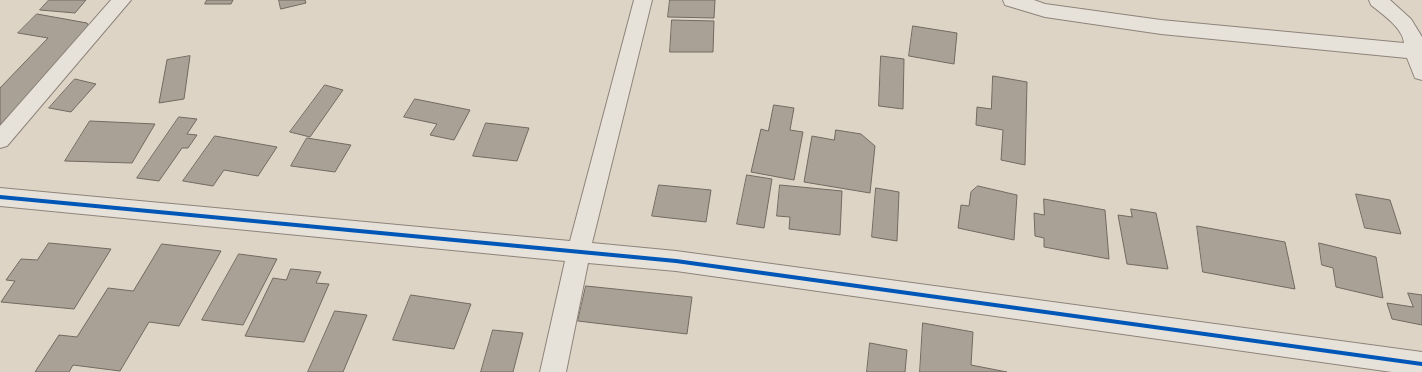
<!DOCTYPE html>
<style>
body{margin:0}
canvas{display:block;background:#ded4c6}
</style>
<canvas width="1422" height="372"></canvas>
<script>
const g = document.querySelector('canvas').getContext('2d');
g.lineJoin = 'round';
function fill(path, color) {
  g.fillStyle = color;
  g.fill(path, 'evenodd');
}
function trace(path, color, width, dash) {
  g.strokeStyle = color;
  g.lineWidth = width;
  g.lineCap = dash ? 'butt' : 'round';
  g.setLineDash(dash || []);
  g.stroke(path);
}
const building = new Path2D(`
 M49,0h37l-11,13 -35,-3z
 M207,0h26l-2,4h-26z
 M279,0h26l1,3 -25,6z
 M670,0h45l-1,18 -46,-1z
 M37,14l50,9 3,6 -90,96v-37l48,-50 -30,-5z
 M672,20l42,1 -1,31h-43z
 M913,26l44,7 -3,31 -45,-8z
 M190,56l-6,43 -25,4 8,-43z
 M881,56l23,3 -1,50 -24,-3z
 M993,76l34,6 -2,83 -24,-5 2,-30 -27,-5 1,-18 14,2z
 M75,79l21,5 -25,28 -22,-4z
 M325,85l18,5 -33,47 -20,-5z
 M415,99l55,11 -16,30 -24,-5 7,-11 -33,-7z
 M774,105l20,3 -4,22 13,2 -9,48 -43,-8 10,-43 7,2z
 M179,117l18,2 -10,15 10,1 -9,13h-6l-23,33 -22,-3z
 M90,121l65,3 -23,39 -67,-2z
 M486,123l43,5 -12,33 -44,-5z
 M836,130l25,4 14,12 -5,47 -66,-11 8,-46 22,4z
 M215,136l62,11 -19,29 -34,-6 -11,16 -30,-5z
 M307,138l44,7 -16,27 -44,-6z
 M747,175l25,4 -8,49 -27,-4z
 M659,185l52,5 -5,32 -54,-6z
 M780,185l62,6 -2,44 -51,-6 1,-12 -13,-1z
 M978,186l39,9 -3,45 -56,-12 3,-23 8,1 2,-14z
 M876,188l23,4 -2,49 -25,-4z
 M1356,194l34,6 11,34 -36,-6z
 M1044,199l61,11 4,49 -65,-12v-9l-9,-2 -1,-23 10,2z
 M1131,209l25,4 12,56 -41,-5 -9,-49 14,2z
 M1197,226l88,16 10,47 -92,-17z
 M49,243l62,6 -37,60 -73,-7 14,-21 -9,-1 15,-21 16,1z
 M1319,243l57,14 7,41 -47,-11 -3,-19 -11,-3z
 M162,244l59,7 -42,75 -30,-4 -29,49 -47,-6 -4,7h-34l24,-37 18,2 31,-49 25,3z
 M239,254l38,5 -34,66 -41,-5z
 M291,269l30,3 -5,11 13,1 -25,58 -59,-6 28,-58 13,2z
 M586,286l106,11 -5,37 -109,-13z
 M1408,293l14,2v30l-30,-6 -5,-16 26,4z
 M411,295l60,9 -17,45 -61,-9z
 M335,311l32,4 -24,57h-35z
 M923,323l50,9 -2,33 36,7h-87z
 M493,330l30,3 -10,39h-32z
 M870,343l37,7 -2,22h-38z`);
fill(building, '#a9a196');
trace(building, '#726a61', 1);
const street = new Path2D(`
 M111,0h20l-124,146 -7,2v-22z
 M634,0h18l-60,243 84,8 746,101v20h-30l-716,-101 -88,-8 -22,109h-26l25,-111 -565,-55v-18l570,53z
 M1003,0h31l11,4 116,16 243,23c-1,-15 -22,-29 -33,-38l-2,-5h21l21,19 11,18v43l-7,-2 -8,-20 -246,-24 -116,-17 -40,-12z`);
trace(street, '#8d847a', 2);
fill(street, '#e6e1d9');
trace(new Path2D(`
 M0,197l676,64 746,103`), '#0057b8', 4);
</script>
